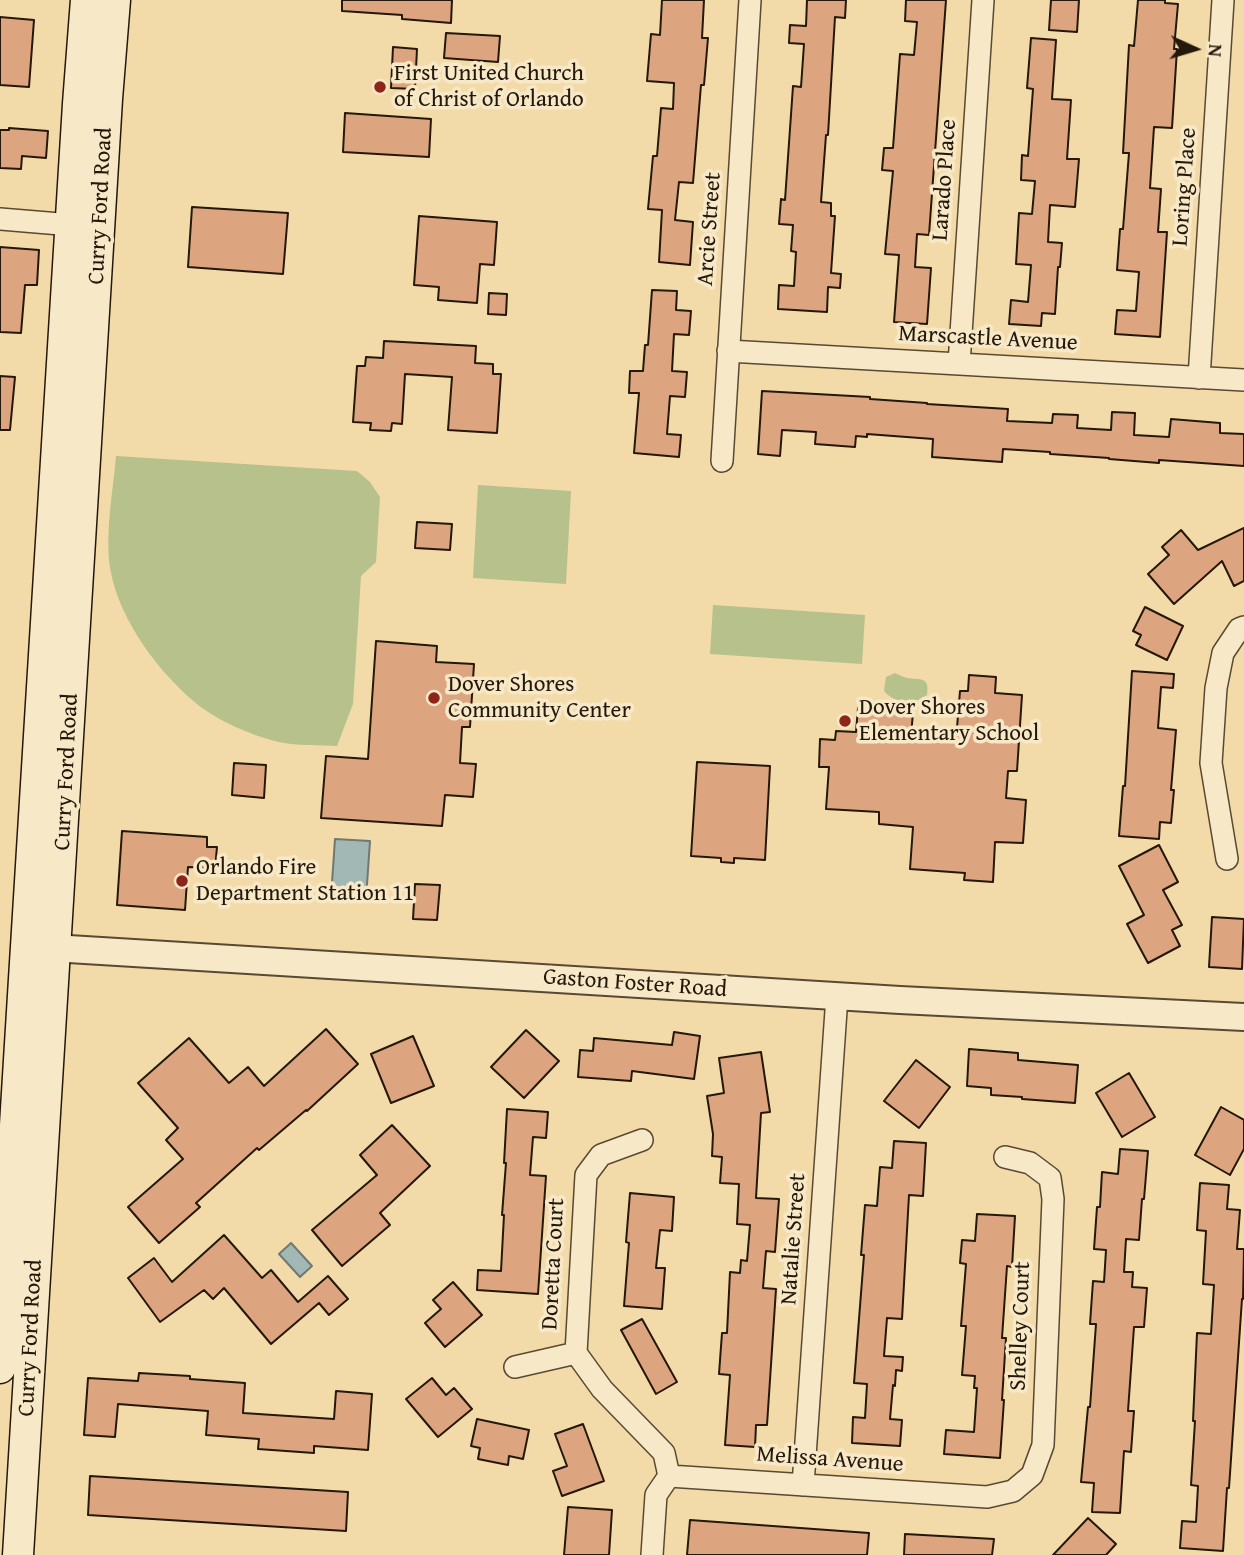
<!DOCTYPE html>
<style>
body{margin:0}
#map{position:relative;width:1244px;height:1555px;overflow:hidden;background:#f2dba9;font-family:"Gentium Book Plus",serif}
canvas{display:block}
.north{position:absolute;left:1160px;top:14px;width:70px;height:70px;-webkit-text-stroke:5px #f7e8c7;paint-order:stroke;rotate:94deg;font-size:19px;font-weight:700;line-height:28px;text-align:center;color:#24180b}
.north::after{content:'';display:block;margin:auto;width:24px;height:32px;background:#24180b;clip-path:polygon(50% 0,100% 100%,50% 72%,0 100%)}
</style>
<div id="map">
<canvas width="1244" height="1555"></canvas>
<div class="north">N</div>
</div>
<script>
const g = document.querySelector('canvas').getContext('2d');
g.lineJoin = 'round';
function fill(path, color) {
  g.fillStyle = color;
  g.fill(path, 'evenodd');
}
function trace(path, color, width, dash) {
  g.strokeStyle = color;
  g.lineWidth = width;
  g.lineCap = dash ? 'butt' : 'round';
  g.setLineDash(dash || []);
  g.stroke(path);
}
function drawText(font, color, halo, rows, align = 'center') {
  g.font = font + ' "Gentium Book Plus",serif';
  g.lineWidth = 7;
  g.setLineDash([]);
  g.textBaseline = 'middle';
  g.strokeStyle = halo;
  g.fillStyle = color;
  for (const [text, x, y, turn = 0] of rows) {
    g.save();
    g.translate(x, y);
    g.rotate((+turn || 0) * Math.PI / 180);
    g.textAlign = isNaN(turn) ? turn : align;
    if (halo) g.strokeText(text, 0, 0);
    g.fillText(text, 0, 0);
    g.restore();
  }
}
fill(new Path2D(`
 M116,456l241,15 13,11 10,15 -4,65 -15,14 -8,128 -16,42c-18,-1 -40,0 -58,-4 -26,-6 -61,-21 -82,-38 -38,-31 -76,-82 -86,-131 -7,-35 2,-81 5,-117z
 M478,485l93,6 -5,93 -93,-6z
 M713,605l152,10 -3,49 -152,-10z
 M895,673c4,2 8,4 12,5 13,2 23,-2 20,17 -14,10 -30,10 -43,-4l2,-14z`), '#b7c18b');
const water = new Path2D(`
 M335,839l35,2 -4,58 -35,-2z
 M291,1243l21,23 -12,11 -21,-23z`);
fill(water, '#a2b8b5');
trace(water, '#707871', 2);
const building = new Path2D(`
 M342,0h110l-1,23 -49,-4v-4l-60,-4z
 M662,0h42l-2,38h6l-4,47h-3l-8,98 -14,-1 -4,38 18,2 -3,43 -31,-3 3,-52 -14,-1 5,-53h4l4,-48 12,1 1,-26 -27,-2 4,-47 9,1z
 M807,0h39l-1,18 -10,-1 -7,118h-2l-5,67 10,1v13h4l-4,57 10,1 -1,14 -12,-1 -1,25 -49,-3 1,-24 15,1 2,-34 -5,-1 2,-26 -14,-1 2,-25 4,1 8,-114 8,1 3,-43 -15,-1 1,-18 16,1z
 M906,0h40l-17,235 -12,-1 -2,33 16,1 -4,56 -33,-2 5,-67 -14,-1 8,-83 -11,-1 2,-22h9l7,-94 14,1 3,-33 -12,-1z
 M1051,0h28l-2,32 -28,-2z
 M1138,0h27v3l13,1 -4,45h3l-5,79 -18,-1 -4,61 11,1 -3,43h9l-7,105 -45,-3 2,-24 19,1 3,-39 -22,-2 3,-41h3l6,-76h-6l6,-108 5,1z
 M0,17l34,3 -5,67 -29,-2z
 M446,33l54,3 -2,26 -54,-4z
 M1031,38l25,2 -4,59 19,1 -4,59h12l-4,48 -25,-2 -2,37 14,1 -2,24h-2l-3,47 -13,-1 -1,13 -32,-2 2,-24 17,2 3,-37 -15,-1 3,-51 13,1 3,-33 -14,-1 1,-25 6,1 5,-67 -6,-1z
 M393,47l24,2 -2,40 -24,-1z
 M345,113l86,6 -2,38 -86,-5z
 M9,128l39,3 -2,27 -24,-2 -1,13 -21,-1v-38h9z
 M192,207l96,6 -5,61 -95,-7z
 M419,216l78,6 -3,43 -14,-1 -3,39 -39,-3 1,-13 -25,-2z
 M0,247l39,3 -2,35h-12l-4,48 -21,-1z
 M652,290l25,1 -1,19 15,1 -2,24 -15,-1 -2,37 15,1 -2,25 -15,-1 -3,38 14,1 -2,22 -45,-4 5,-60h-10l1,-22h13l2,-26h3z
 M489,293l18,1 -1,21 -18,-1z
 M384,341l92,5 -1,17 18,1v10h8l-4,59 -49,-3 4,-53 -47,-3 -3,50 -10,-1 -1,8 -21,-1 1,-7 -18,-1 4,-56h8l1,-9 17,1z
 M0,376l15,1 -5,53h-10z
 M762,391l108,6v2l57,4v1l81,5 -1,12 45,2 1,-9 25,1 -1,13 34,2 1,-18 23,1 -1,22 35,2 2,-18 49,4v10l24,1v32l-85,-6v3l-50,-4v-1l-59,-4v-2l-47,-3 -1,13 -70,-5 1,-18 -66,-5v3l-11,-1 -1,11 -40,-3 1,-12 -34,-2 -2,26 -22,-2z
 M417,522l35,2 -2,26 -35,-2z
 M1244,528v53l-10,5 -12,-25 -48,43 -26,-30 21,-19 -7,-8 19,-17 17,20z
 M1145,607l38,19 -16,34 -31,-15 5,-10 -8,-4z
 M376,641l61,5 -1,16 38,2 -4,63h-8l-2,36 16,1 -3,33 -28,-2 -3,31 -121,-8 5,-62 42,3z
 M1132,671l42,3 -1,14 -12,-1 -3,41 18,2 -5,60h3l-3,33 -11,-1 -1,17 -40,-3 4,-50h2z
 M969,675l27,2 -1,16 27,2 -5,76h-9l-2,27 20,2 -3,43 -28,-1 -2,40 -29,-2 1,-7 -55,-4 3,-42 -34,-3v-12l-53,-3 3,-42h-10l1,-28 15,1 1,-9 20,1 2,-24 55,4 -2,25 45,3 4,-49h8z
 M697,762l73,4 -5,94 -31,-2v5l-13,-1v-4l-30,-2z
 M234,763l32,2 -2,33 -32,-3z
 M122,831l85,6v10h10l-2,21 -27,-1 -3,43 -68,-5z
 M1159,845l19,37 -15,8 19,35 -10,5 8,16 -32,17 -21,-39 17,-9 -25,-49z
 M415,884l25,1 -3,35 -24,-1z
 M1212,917l32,2 -2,50 -33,-2z
 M326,1029l32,35 -51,47 -1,-1 -47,40 -2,-2 -61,55 4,4 -41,36 -31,-36 55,-48 -17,-19 12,-12 -40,-45 51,-45 40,45 19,-16 16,19z
 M526,1030l33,31 -35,37 -33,-31z
 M674,1032l26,4 -6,43 -62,-8 -1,10 -53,-4 2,-27 13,1 1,-13 78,7z
 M413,1036l21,50 -43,17 -20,-49z
 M969,1049l49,4v7l60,5 -3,38 -53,-4v-2l-31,-2v-7l-24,-2z
 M761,1052l9,60 -9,1 -5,85 23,1 -4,53 -9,-1 -3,37 13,1 -9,136h-11l-1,22 -30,-2 5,-70 -11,-1 3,-41h5l3,-61 10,1 1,-13 6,1 3,-36 -13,-1 2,-40 -19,-1 2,-26 -10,-1 1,-22 -6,-38 17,-3 -5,-35z
 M916,1060l34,27 -31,41 -35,-27z
 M1129,1073l26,44 -33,20 -26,-44z
 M1221,1107l23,13v29l-14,26 -35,-20z
 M507,1109l41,3 -2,26 -13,-1 -3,38 16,1 -8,118 -61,-4 1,-20 23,1 3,-56h-2l4,-52h-2z
 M392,1125l38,41 -50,47 10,12 -48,41 -30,-36 65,-55 -17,-20z
 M894,1141l32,2 -3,53 -14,-1 -7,124 -15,-1 -3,38 19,1 -1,14 -6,-1 -1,16 -2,-1 -3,34 12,1 -2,26 -48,-3 1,-26 12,1 2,-34 -13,-1 10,-128h-3l4,-50 12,1 3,-39 12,1z
 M1120,1149l28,2 -4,48h-2l-3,41 -13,-1 -2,33h9l-1,15 15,1 -3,39h-10l-6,84h6l-3,41 -7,-1 -4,62 -28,-1 2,-29 -13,-1 7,-75h2l6,-83h-6l3,-43 11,1 2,-32 -12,-1 3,-42h3l2,-35 16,2z
 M1200,1183l29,2 -2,24 13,1 -3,39h7l-1,50h-1l-13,189h-2l-4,63 -43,-3 2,-27 14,1 2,-36 -7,-1 4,-64h-2l4,-88 14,1 3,-49 -11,-1 3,-53 -9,-1z
 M630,1193l44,4 -2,34 -12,-1 -4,38h9l-3,41 -38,-3 5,-63 -3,-1z
 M977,1214l38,2 -3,51 -5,-1 -5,72h4l-4,62h2l-4,58 -56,-4 2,-24 28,2 3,-44h-3l1,-12 -13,-1 4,-49h-5l5,-62 -6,-1 2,-23 13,1z
 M224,1235l38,43 9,-8 27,32 30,-26 20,23 -19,16 -10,-12 -48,41 -47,-56 -11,11 -9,-9 -44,32 -32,-44 26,-20 18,24z
 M453,1282l29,33 -37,32 -20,-24 16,-14 -8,-9z
 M642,1319l35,63 -21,12 -35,-64z
 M139,1373l51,3v3l55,4 -2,30 91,6 2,-28 36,3 -4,56 -54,-4v7l-56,-4 1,-10 -53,-4 2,-24 -90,-7 -3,33 -31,-2 4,-57 50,3z
 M432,1378l14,17 8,-7 18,21 -34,28 -32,-38z
 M477,1419l52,11 -6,29 -14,-3 -1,9 -30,-6 2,-11 -9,-2z
 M583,1424l21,57 -42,15 -9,-25 14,-5 -12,-32z
 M90,1476l258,16 -2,39 -258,-16z
 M568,1507l44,3 -3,45h-45z
 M1088,1518l28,26 -10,11h-53z
 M690,1520l179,13 -2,22h-180z
 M905,1534l89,5 -2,16h-88z`);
fill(building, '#dda480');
trace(building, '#24180b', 2);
const minor = new Path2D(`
 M0,219l84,7
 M728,351l516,29
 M959,364l24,-364
 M1199,378l24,-378
 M722,461l28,-461
 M1227,859l-16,-96 5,-75 7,-35 16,-24 5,-2
 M642,1140l-41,15 -15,20 -10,178 26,36 62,64 5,23
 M515,1367l61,-14
 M669,1476l318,21 26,-6 19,-16 11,-30 10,-246 -3,-21 -20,-15 -25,-6
 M803,1485l34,-489
 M652,1555l4,-60 13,-19`);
const tertiary = new Path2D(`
 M36,947l864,53 344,17`);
const secondary = new Path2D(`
 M0,1368l78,-1264 8,-104
 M18,1555l89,-1456 8,-99`);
trace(minor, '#584932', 24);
trace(tertiary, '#584932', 30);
trace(secondary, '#24180b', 33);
trace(minor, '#f7e8c7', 21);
trace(tertiary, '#f7e8c7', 26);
trace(secondary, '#f7e8c7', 30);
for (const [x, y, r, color] of [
 [380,87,7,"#8f2418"],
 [434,698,7,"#8f2418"],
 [845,721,7,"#8f2418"],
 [182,881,7,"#8f2418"]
]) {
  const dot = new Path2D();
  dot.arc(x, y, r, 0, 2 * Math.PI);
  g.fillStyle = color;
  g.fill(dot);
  trace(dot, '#f7e8c7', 2.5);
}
drawText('23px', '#24180b', '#f7e8c7', [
 ["First United Church",394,74],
 ["of Christ of Orlando",394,100],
 ["Dover Shores",448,685],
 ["Community Center",448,711],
 ["Dover Shores",859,708],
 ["Elementary School",859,734],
 ["Orlando Fire",196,868],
 ["Department Station 11",196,894]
], 'left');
drawText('23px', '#24180b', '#f7e8c7', [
 ["Larado Place",945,180,-86],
 ["Loring Place",1185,187,-86],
 ["Curry Ford Road",101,206,-87],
 ["Arcie Street",710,229,-86],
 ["Marscastle Avenue",988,339,3],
 ["Curry Ford Road",67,772,-87],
 ["Gaston Foster Road",635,984,4],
 ["Natalie Street",794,1239,-86],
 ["Doretta Court",554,1264,-87],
 ["Shelley Court",1021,1326,-88],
 ["Curry Ford Road",31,1338,-87],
 ["Melissa Avenue",830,1460,4]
]);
</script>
